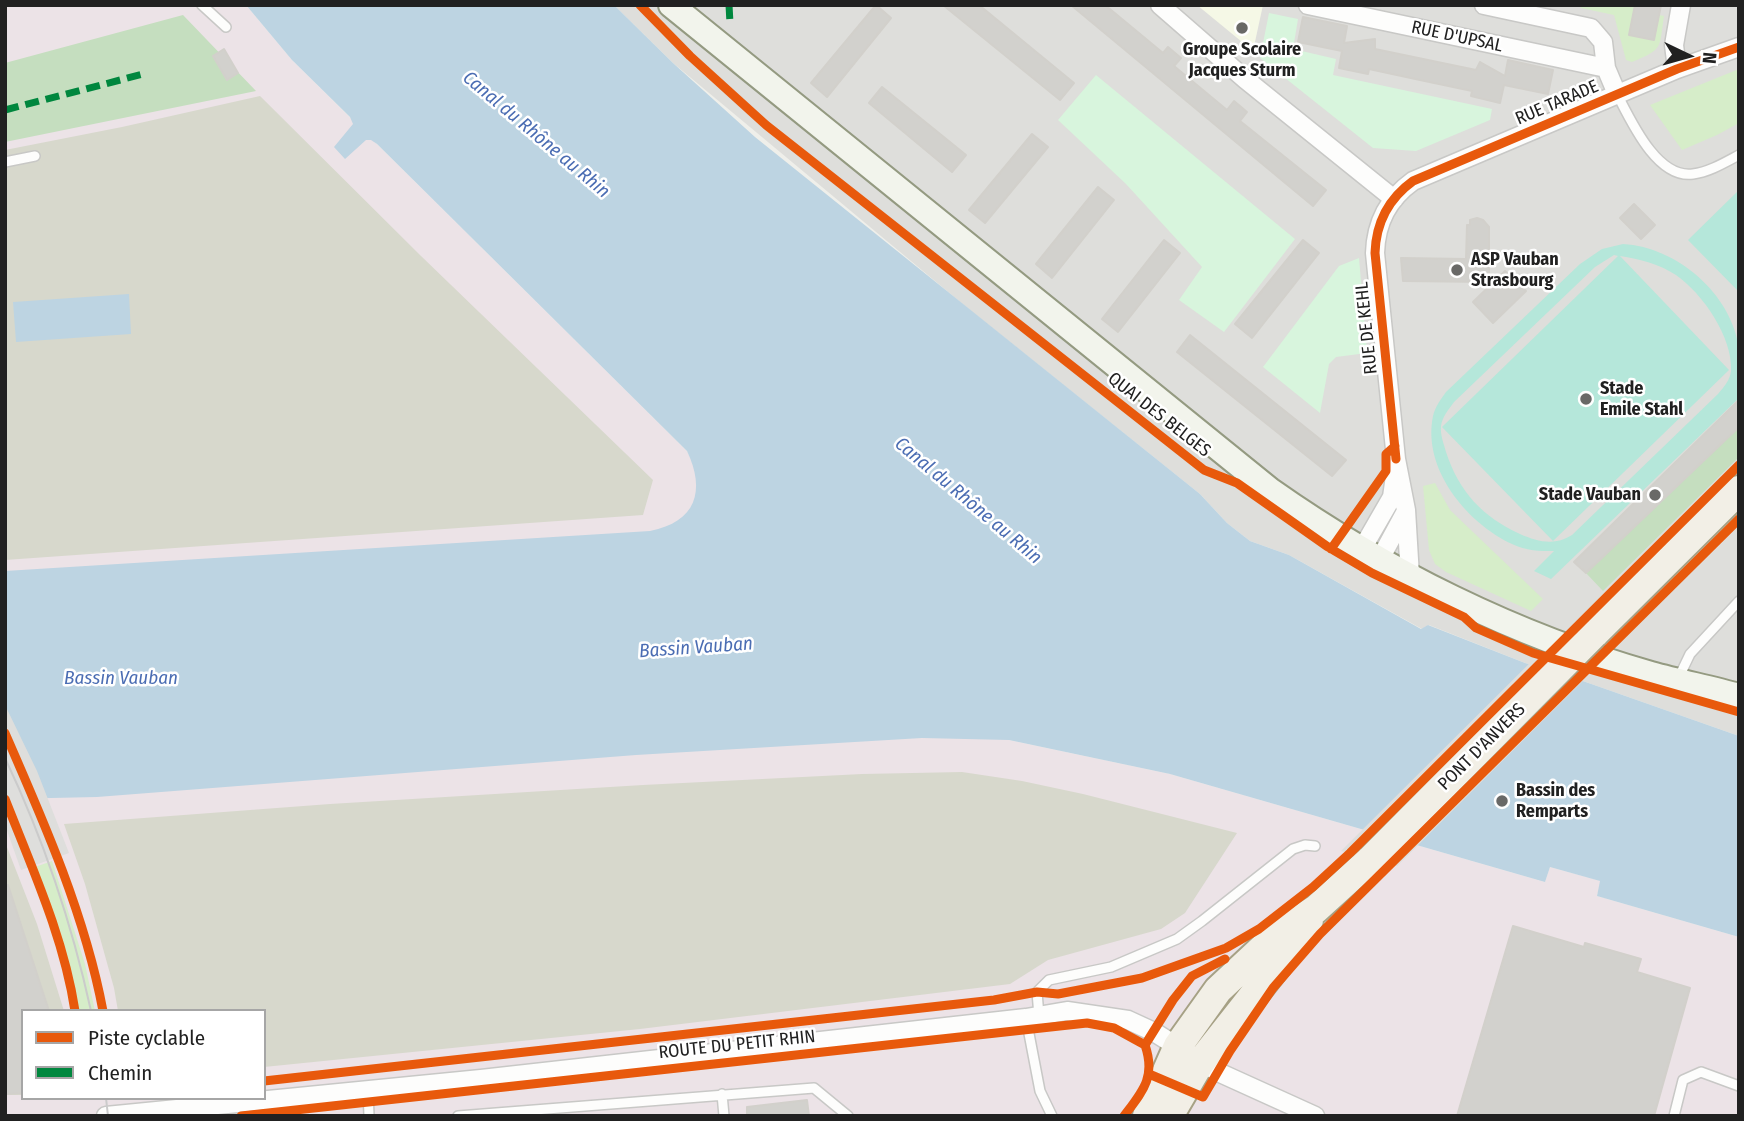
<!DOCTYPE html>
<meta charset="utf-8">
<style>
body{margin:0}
#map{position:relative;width:1744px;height:1121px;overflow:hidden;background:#efefea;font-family:"Fira Sans Condensed",sans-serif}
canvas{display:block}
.frame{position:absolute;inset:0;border:7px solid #212121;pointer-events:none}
.legend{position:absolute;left:21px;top:1009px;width:245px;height:91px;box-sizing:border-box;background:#fff;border:2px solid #a6a6a6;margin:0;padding:9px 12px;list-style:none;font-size:21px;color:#212121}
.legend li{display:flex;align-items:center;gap:14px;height:35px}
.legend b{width:35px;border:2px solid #a6a6a6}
.north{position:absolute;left:1653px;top:21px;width:70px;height:70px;-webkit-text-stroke:5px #fff;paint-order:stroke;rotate:95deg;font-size:19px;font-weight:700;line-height:28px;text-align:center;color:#212121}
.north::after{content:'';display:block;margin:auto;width:24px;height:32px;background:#212121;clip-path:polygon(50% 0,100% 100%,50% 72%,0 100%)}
</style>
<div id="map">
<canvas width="1744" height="1121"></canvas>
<div class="frame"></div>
<ul class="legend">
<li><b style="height:9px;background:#e8590c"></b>Piste cyclable</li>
<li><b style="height:9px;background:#00873e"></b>Chemin</li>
</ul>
<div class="north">N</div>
</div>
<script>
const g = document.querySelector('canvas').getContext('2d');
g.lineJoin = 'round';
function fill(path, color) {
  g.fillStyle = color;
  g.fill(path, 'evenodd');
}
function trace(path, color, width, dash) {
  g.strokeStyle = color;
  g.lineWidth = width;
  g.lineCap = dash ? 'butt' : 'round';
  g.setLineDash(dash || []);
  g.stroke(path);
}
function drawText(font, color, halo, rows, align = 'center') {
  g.font = font + ' "Fira Sans Condensed",sans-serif';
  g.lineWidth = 5;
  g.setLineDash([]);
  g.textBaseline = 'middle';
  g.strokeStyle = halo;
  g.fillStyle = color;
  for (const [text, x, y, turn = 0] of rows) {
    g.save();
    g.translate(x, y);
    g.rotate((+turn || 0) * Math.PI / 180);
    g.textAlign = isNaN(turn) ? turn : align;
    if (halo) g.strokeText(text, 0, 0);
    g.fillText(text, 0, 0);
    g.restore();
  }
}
fill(new Path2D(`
 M614,5h1125v731l-159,-56 -55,-17 -96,-38 -7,4 -133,-74 -39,-14 -23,-18 -27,-29 -229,-183 -298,-248z`), '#dededb');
fill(new Path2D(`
 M5,5h241l46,55 395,391 8,17 3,14 311,258 161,34 375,108 5,-15 51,14 -4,15 142,41v179h-1734zM23,1011h241v87h-241z`), '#ece3e7');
fill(new Path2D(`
 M1197,5h66l-10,46z`), '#f5f8e6');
fill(new Path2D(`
 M260,96l161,160 232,224 -10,35 -638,45v-410l117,-23z
 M962,772l60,9 61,13 154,39 -52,80 -24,16 -113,31 -38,24 -370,45 -376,38v-56h-146l-4,-23 -29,-104 -21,-60 266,-20 313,-19 219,-11z
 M5,842l32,82 27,87h-41v84h-18z`), '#d7d8cc');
fill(new Path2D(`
 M1581,5h54l-6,30 24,5 6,-25 5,1c-5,32 0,33 -32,46l-6,-2 -12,-45 -33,-7z
 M1739,69v54l-22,12 -35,15 -32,-45z
 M1435,483l15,27 93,89 -12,12 -85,-39 -11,-8 -6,-14 -6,-64z
 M52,861l33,103 10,47h-16l-14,-60 -30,-84z`), '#d6edc9');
fill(new Path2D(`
 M183,15l73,76 -251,51v-79z
 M1739,427v30l-136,134 -17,-18z`), '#c5debf');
fill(new Path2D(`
 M1269,13l29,6 -5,30 43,10 -3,16 159,34 -2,11 -74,31 -43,-3 -113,-90z
 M1096,75l199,164 -71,93 -45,-32 23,-33 -76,-83 -68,-64z
 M1359,258l8,95 -31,4 -7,7 -9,49 -57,-46 76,-101z`), '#d8f5dd');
fill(new Path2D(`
 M1739,190v102l-51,-52z
 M1623,244c54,3 109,50 116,105 2,16 0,33 0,49l-188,181 -17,-8 20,-20c-14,0 -28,0 -42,-7 -45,-21 -90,-75 -79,-128 2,-9 8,-17 13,-24l134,-128 22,-15zM1614,255l4,1 -176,171 111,114 176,-171 -109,-114c20,3 39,8 56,19 26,18 57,62 55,96 -1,9 -7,16 -13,23l-146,141c-17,11 -34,7 -52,-1 -37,-17 -61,-42 -74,-82 -2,-8 -6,-17 -5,-26 1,-9 8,-17 13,-24l141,-135z`), '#b5e7da');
fill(new Path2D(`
 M246,5h368l59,58 82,74 445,357 27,29 23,18 39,14 132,74 7,-4 97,38 55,17 159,56v201l-142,-41 3,-15 -50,-14 -5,15 -375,-108 -161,-34 -87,-2 -286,17 -539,42 -92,2v-228l645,-40c46,-9 56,-40 37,-80l-310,-307 -6,-4h-5l-21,19 -11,-12 19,-23 -3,-7 -58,-57z
 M129,294l2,40 -115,8 -3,-40z`), '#bdd4e2');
fill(new Path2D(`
 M1567,626l55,16 -225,224 -56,-15z
 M5,705l32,66 32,82 -48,17 -16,-45z`), '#dededc');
const building = new Path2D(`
 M876,5l15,13 -64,79 -16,-14z
 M943,5h36l95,78 -14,17z
 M1071,5h34l58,48 5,-6 13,11 -7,8 53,44 7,-9 13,11 -7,9 86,69 -13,16z
 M1635,5h26l-7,35 -25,-5z
 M1303,17l44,9 -3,17 31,-4v10l101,21 4,-8 25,14 3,-16 45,10 -5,24 -44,-9 -4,18 -29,-7 1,-5 -52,-11 -51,-11 -1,5 -29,-6 3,-17 -44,-9z
 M224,49l14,24 -11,7 -14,-24z
 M882,87l84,68 -14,17 -83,-69z
 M1032,134l16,13 -63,76 -16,-13z
 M1098,187l16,13 -62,78 -16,-14z
 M1634,204l21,21 -14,14 -21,-21z
 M1477,218l6,2 6,7v55l-86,-1 -2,-23 65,1 1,-34h3v-5z
 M1164,240l16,13 -62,79 -16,-13z
 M1303,240l16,13 -67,85 -17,-14z
 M1505,271l21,20 -33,32 -20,-21z
 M1190,335l156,125 -14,16 -155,-124z
 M1739,400v27l-153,146 -12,-11z
 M5,885h3l41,126h-26v82l-18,1z
 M1513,926l71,21 1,-4 56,16 -4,13 53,16 -36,128h-197z
 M807,1100l2,16h-62v-9z`);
fill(building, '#d2d1cd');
trace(building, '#d2d0cb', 2);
const lane = new Path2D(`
 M202,5l24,22
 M1617,94c14,27 40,85 76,80 16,-2 31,-11 46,-19
 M5,162l30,-6
 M1678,679l12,-25 49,-53
 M1039,1016l-2,-24 12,-12 62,-13 66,-28 25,-18 91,-72 12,-4 10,1
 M1026,1018l14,73 12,25
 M368,1090l1,26
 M722,1094l2,22
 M458,1116l356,-28 34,28
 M1674,1116l9,-36 18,-8 38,14`);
const street = new Path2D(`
 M1160,5l85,74 149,120
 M1308,5l298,63
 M1484,5l107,23 12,14 3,26 11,26
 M1677,69l-3,-24 7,-40
 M1362,549l30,-52 3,-21
 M1380,559l25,-46
 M1410,576l-4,-66 -10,-51 -21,-206c1,-31 13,-54 38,-72l264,-112 62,-22
 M106,1116l375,-37 545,-61 41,-7 61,9 26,12 64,40 97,44`);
const secondary = new Path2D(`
 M671,5l599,485c115,81 246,146 381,184 29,8 59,14 88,22`);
const primary = new Path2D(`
 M1594,634l145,-144
 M1147,1116l31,-70 40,-56 60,-56 38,-25 55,-50
 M1169,1116l31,-53 93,-118 16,-25`);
trace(lane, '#c8c8c6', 12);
trace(street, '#c8c8c6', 21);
trace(secondary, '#949a81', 28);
trace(primary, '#a6a185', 32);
trace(lane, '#fdfdfc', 9);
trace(street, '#fdfdfc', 18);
trace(secondary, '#f2f4ec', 24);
trace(primary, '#f2efe6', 28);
trace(new Path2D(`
 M5,758c38,80 67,166 86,253
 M106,1098l2,18`), '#cbcbcb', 2);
const primaryBridge = new Path2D(`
 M1371,859l223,-225`);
trace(primaryBridge, '#a6a185', 32, []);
trace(primaryBridge, '#f2efe6', 28);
trace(new Path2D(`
 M729,5l1,18
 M5,110l142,-37`), '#00873e', 7, [14, 7]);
trace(new Path2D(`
 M640,5l50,51 76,69 438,345 33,13 91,64 44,26 92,44 12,11 57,25 206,59
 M1396,459l-21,-206c1,-31 13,-54 38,-72l264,-112 62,-22
 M1331,549l55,-78v-17l9,-8
 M5,733c39,89 80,182 98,278
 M5,799c27,69 59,139 70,212
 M1145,1045l28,-45 19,-24 33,-17
 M1149,1074l54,23 27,-46 43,-63 47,-54 419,-415
 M264,1081l730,-81 43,-8 21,2 84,-16 84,-30 33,-19 54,-42 37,-34 389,-388
 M241,1116l846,-93 27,5 31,17c11,32 -2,46 -21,71`), '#e8590c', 9);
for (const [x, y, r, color] of [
 [1242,28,7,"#696967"],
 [1457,270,7,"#696967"],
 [1586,399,7,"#696967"],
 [1655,495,7,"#696967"],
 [1502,801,7,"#696967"]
]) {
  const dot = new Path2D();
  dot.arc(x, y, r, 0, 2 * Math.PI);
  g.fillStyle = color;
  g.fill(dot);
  trace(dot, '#fff', 2.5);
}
drawText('18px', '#212121', '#fff', [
 ["RUE D'UPSAL",1457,37,12],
 ["RUE TARADE",1557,103,-23],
 ["RUE DE KEHL",1367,328,-96],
 ["QUAI DES BELGES",1159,415,38],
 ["PONT D'ANVERS",1482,747,-45],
 ["ROUTE DU PETIT RHIN",737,1045,-6]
]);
drawText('bold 18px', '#212121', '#fff', [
 ["Groupe Scolaire",1242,50,"center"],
 ["Jacques Sturm",1242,71,"center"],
 ["ASP Vauban",1471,260],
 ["Strasbourg",1471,281],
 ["Stade",1600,389],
 ["Emile Stahl",1600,410],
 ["Stade Vauban",1641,495,"right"],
 ["Bassin des",1516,791],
 ["Remparts",1516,812]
], 'left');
drawText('italic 19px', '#4b6db3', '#fff', [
 ["Canal du Rhône au Rhin",536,135,40],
 ["Canal du Rhône au Rhin",968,501,40],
 ["Bassin Vauban",696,648,-4],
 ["Bassin Vauban",121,679]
]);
</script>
